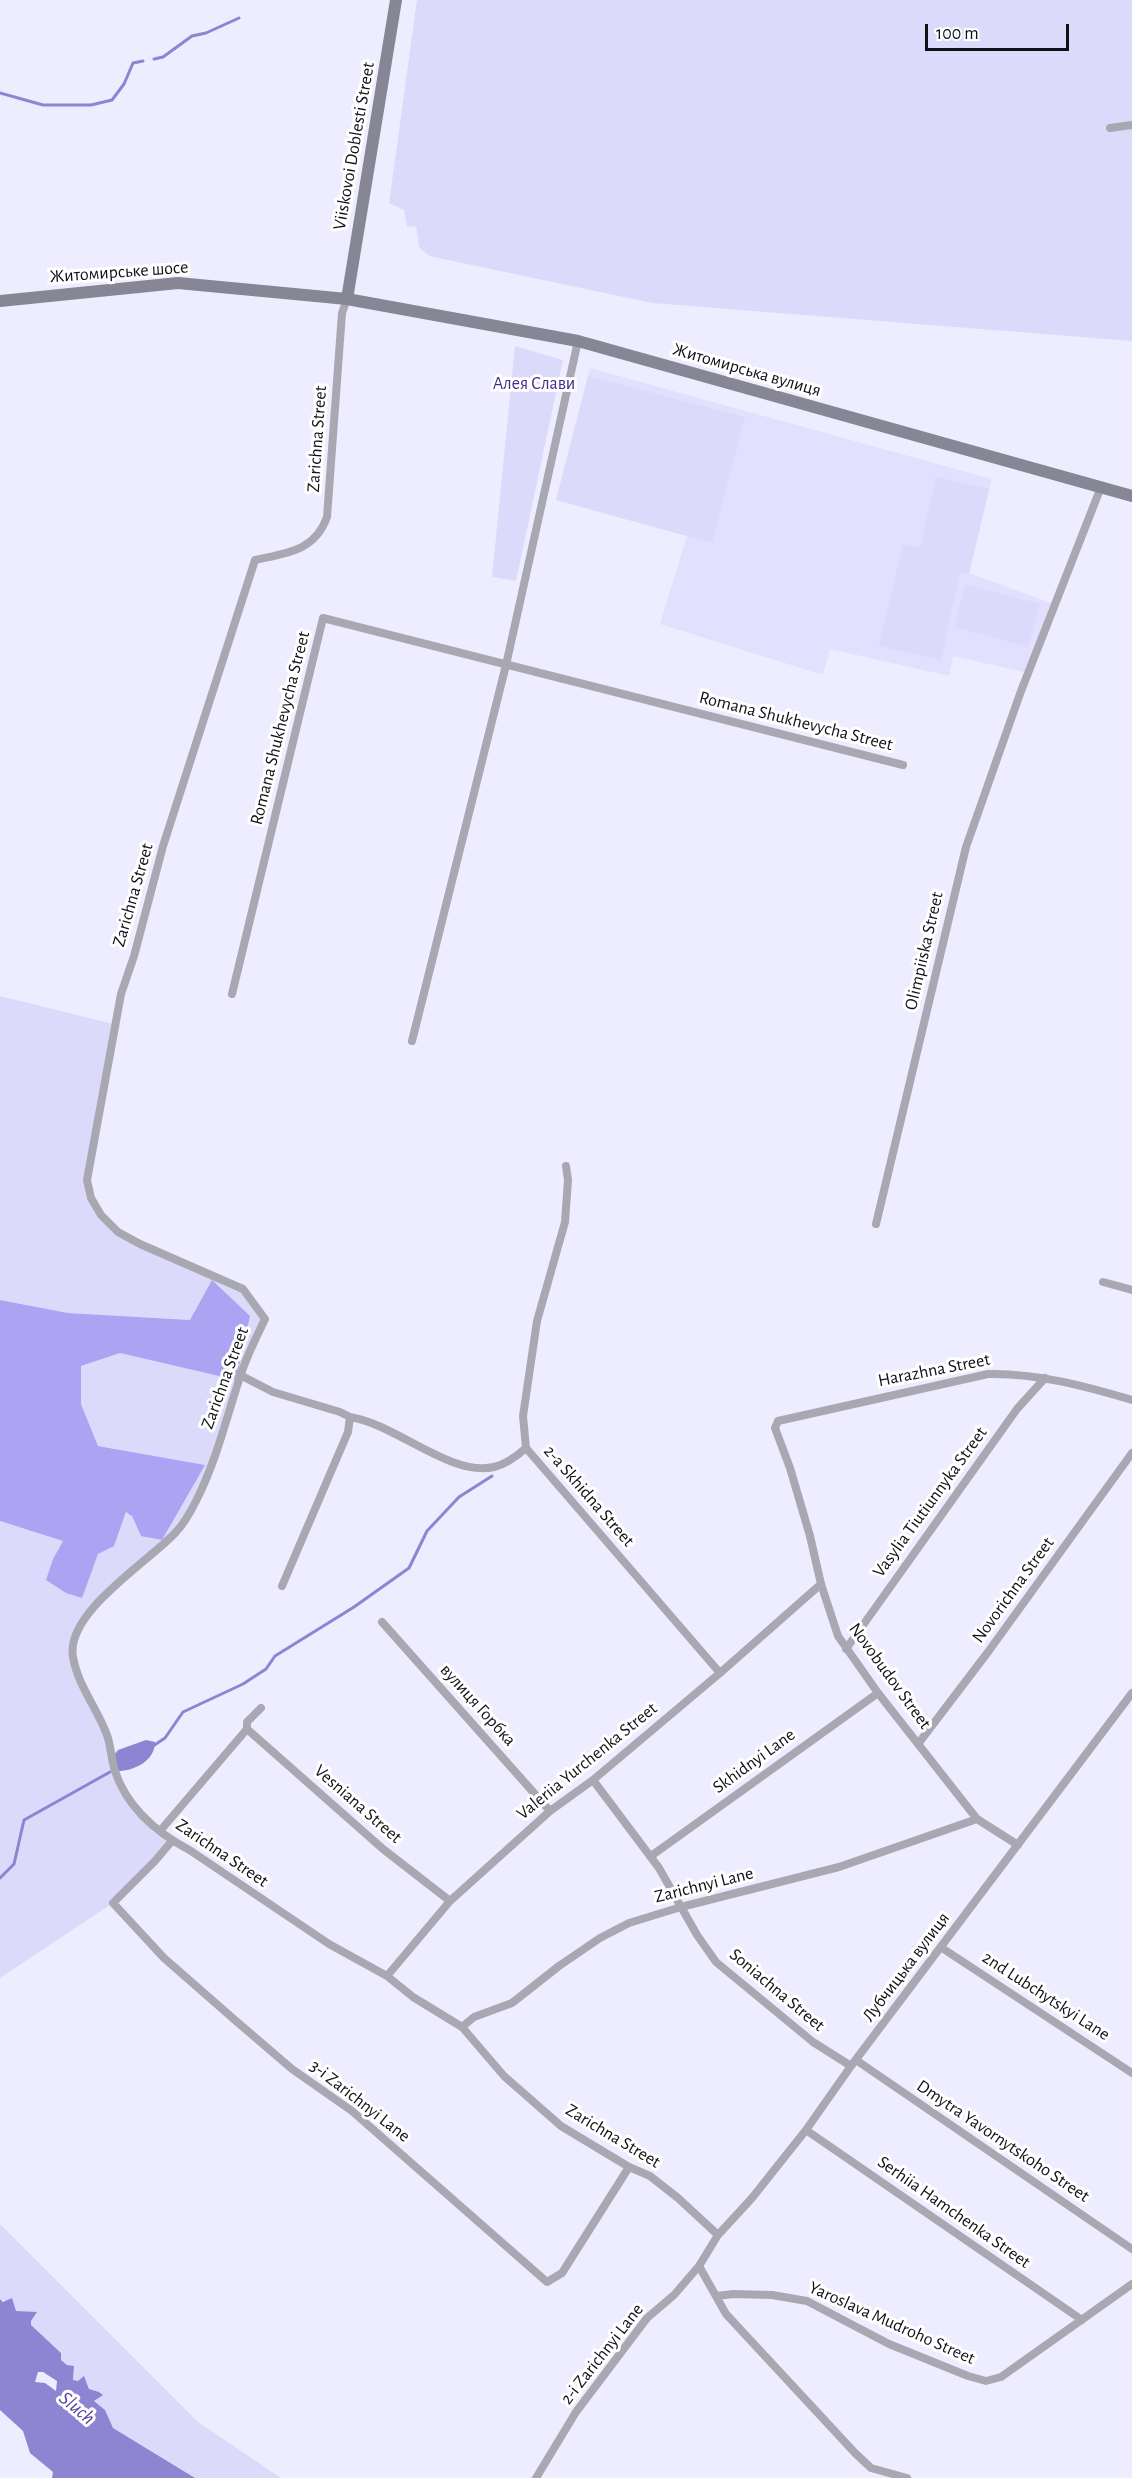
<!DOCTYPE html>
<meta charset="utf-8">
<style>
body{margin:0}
#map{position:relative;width:1132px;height:2478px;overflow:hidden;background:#eeedff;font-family:"Alegreya Sans",sans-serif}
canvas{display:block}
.scale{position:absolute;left:925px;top:24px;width:144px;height:27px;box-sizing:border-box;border:3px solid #101017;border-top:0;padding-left:8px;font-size:18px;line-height:21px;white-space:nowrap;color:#101017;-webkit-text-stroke:4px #fff;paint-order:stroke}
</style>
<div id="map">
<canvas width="1132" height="2478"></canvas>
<div class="scale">100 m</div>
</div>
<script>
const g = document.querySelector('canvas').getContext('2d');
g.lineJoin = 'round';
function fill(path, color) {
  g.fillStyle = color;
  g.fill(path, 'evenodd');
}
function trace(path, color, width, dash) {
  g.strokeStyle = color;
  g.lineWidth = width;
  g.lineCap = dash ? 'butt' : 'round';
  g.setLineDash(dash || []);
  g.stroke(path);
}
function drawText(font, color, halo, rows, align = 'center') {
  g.font = font + ' "Alegreya Sans",sans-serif';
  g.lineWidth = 6;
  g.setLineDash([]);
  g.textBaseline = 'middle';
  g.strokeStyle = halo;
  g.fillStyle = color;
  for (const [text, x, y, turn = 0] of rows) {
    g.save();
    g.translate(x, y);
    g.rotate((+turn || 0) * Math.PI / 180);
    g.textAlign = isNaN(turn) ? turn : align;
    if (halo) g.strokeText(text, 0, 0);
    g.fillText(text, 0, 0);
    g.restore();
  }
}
fill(new Path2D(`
 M590,368l402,111 -23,94 82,30 -27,69 -71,-16 -4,20 -119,-27 -7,26 -163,-51 27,-88 -131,-36z`), '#e2e0fe');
fill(new Path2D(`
 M417,0h715v341l-480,-38 -223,-47 -10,-9 -3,-21 -9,1 -3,-17 -15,-7z
 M515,346l48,14 -47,221 -24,-4z
 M588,376l157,41 -33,126 -156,-43z
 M936,477l53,12 -20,85 -9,-2 -19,88 -62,-14 24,-102 17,4z
 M965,584l75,20 -12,43 -74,-20z
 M0,996l117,29 -30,155 4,18 27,34 125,57 22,30 -46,125 -42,87 -92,89 -13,34 35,82 16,55 49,50 -59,62 -113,75v-457l63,20 -10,18 28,39 17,-44 16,-9 13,-34 5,5 9,20 64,-71 -107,-19 -17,-42 -1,-38 40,-13 116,27 -46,-60 -122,-7 -68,-13z
 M0,2224l198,198 83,56h-86l-82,-50 -8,-18 -11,-9 8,-7 -13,-5 -2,-7 -14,-1 1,-14 -7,-2 -6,-5v-7l-30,-28v-4l6,-8 -21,-2 -3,-6 -13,-6z`), '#dcdafb');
fill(new Path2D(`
 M212,1280l38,36 -14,64 -116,-27 -39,13v38l17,42 107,19 -43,75 -21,-4 -9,-20 -6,-4 -12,34 -16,8 -16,44 -16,-5 -20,-13 7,-21 10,-18 -63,-20v-221l68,13 122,7z`), '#aca3f3');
fill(new Path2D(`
 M146,1740l9,2c0,19 -21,29 -37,29l-4,-16 4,-5z
 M12,2298l4,13 21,1 -6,9v4l30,28v7l6,5 7,1 -1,14 5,1 6,-5 5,13 10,3 4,3 -9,6 11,9 8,18 82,50h-143l1,-6 -23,-19 -7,-22 -23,-21v-111l3,3zM38,2372h5l14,9 -1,10 -11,-8 -10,-1z`), '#8d84d2');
trace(new Path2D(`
 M154,59l9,-2 29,-21 14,-3 33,-15
 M0,93l43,12h48l21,-5 12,-16 9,-21 10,-2
 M153,1746l12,-8 18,-26 60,-28 23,-15 9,-13 79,-49 55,-39 18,-37 32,-34 33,-21
 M0,1878l14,-14 10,-44 86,-48`), '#8d84d2', 3);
trace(new Path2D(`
 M1110,128l22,-3
 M347,299l-5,14 -15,204c-12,34 -40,36 -72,43l-92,286 -29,110 -13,38 -34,186 4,18 10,17 17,17 22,12 103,45 22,30c-9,19 -19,38 -25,58 -14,42 -24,85 -44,124 -5,10 -12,23 -20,31 -26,29 -111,80 -103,125 5,29 24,51 34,78 4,11 4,24 8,36 12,37 42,62 76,80l138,93 58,32 26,21 49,30 42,49 57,50 68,41 21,9 28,22 40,37
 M232,994l91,-376 580,147
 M412,1041l94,-376 72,-324
 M566,1166l2,14 -3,42 -28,99 -14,95 3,32 194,225
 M876,1224l90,-377 55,-156 80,-204
 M1103,1282l29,8
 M240,1375l33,17 67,20 10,5 -2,15 -66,154
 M350,1417c46,7 100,60 144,50 13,-3 23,-11 32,-19
 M382,1622l168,189
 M846,1649l171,-240 28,-31
 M261,1708l-14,14v7l136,120 67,52
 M918,1744l70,-92 144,-199
 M593,1780l66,88 38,67 19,27 97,80 38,24
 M160,1831l87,-102
 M172,1841l-18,21 -41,41 51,55 72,63 56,48 60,42 195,171 15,-9 67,-106
 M1018,1845l-41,-26 -99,-126 -40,-57 -17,-52 -11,-48 -20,-68 -15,-40 3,-7 210,-47c49,-1 97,12 144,26
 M651,1856l227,-163
 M942,1948l190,125
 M387,1976l63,-75 100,-90 43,-31 127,-107 101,-89
 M462,2027l12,-10 38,-14 47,-37 41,-28 29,-15 52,-16 158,-40 138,-48
 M856,2060l276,189
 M806,2130l276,190
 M699,2266l27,48 129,139 16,15 36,10
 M717,2296l16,-2 39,1 35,6 82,43 79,32 18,5 15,-4 131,-93
 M536,2478l40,-66 71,-94 27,-23 25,-29 19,-31 34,-37 54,-68 45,-64 281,-373`), '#a9a8b2', 8);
trace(new Path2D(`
 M347,299l49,-299
 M0,301l178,-18 169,16 231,42 554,155`), '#878694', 12);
drawText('18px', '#101017', '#fff', [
 ["Viiskovoi Doblesti Street",354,146,-80],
 ["Житомирське шосе",119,272,-4],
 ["Житомирська вулиця",747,370,16],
 ["Zarichna Street",317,439,-86],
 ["Romana Shukhevycha Street",796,721,14],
 ["Romana Shukhevycha Street",280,728,-76],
 ["Zarichna Street",133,895,-74],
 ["Olimpiiska Street",924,951,-77],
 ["Harazhna Street",934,1370,-11],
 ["Zarichna Street",225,1378,-70],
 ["2-a Skhidna Street",589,1496,49],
 ["Vasylia Tiutiunnyka Street",930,1502,-54],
 ["Novorichna Street",1013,1590,-54],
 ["Novobudov Street",890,1676,54],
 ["вулиця Горбка",478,1705,48],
 ["Valeriia Yurchenka Street",587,1761,-39],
 ["Skhidnyi Lane",754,1761,-36],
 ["Vesniana Street",358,1804,41],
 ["Zarichna Street",222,1853,34],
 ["Zarichnyi Lane",704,1885,-14],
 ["Лубчицька вулиця",906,1967,-53],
 ["Soniachna Street",777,1990,40],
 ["2nd Lubchytskyi Lane",1046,1996,33],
 ["3-i Zarichnyi Lane",360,2101,38],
 ["Zarichna Street",613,2136,31],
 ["Dmytra Yavornytskoho Street",1003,2141,34],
 ["Serhiia Hamchenka Street",954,2212,35],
 ["Yaroslava Mudroho Street",892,2323,24],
 ["2-i Zarichnyi Lane",602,2354,-52]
]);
drawText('18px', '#422d88', '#fff', [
 ["Алея Слави",534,384]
]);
drawText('italic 20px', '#53409d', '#fff', [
 ["Sluch",77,2408,40]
]);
</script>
